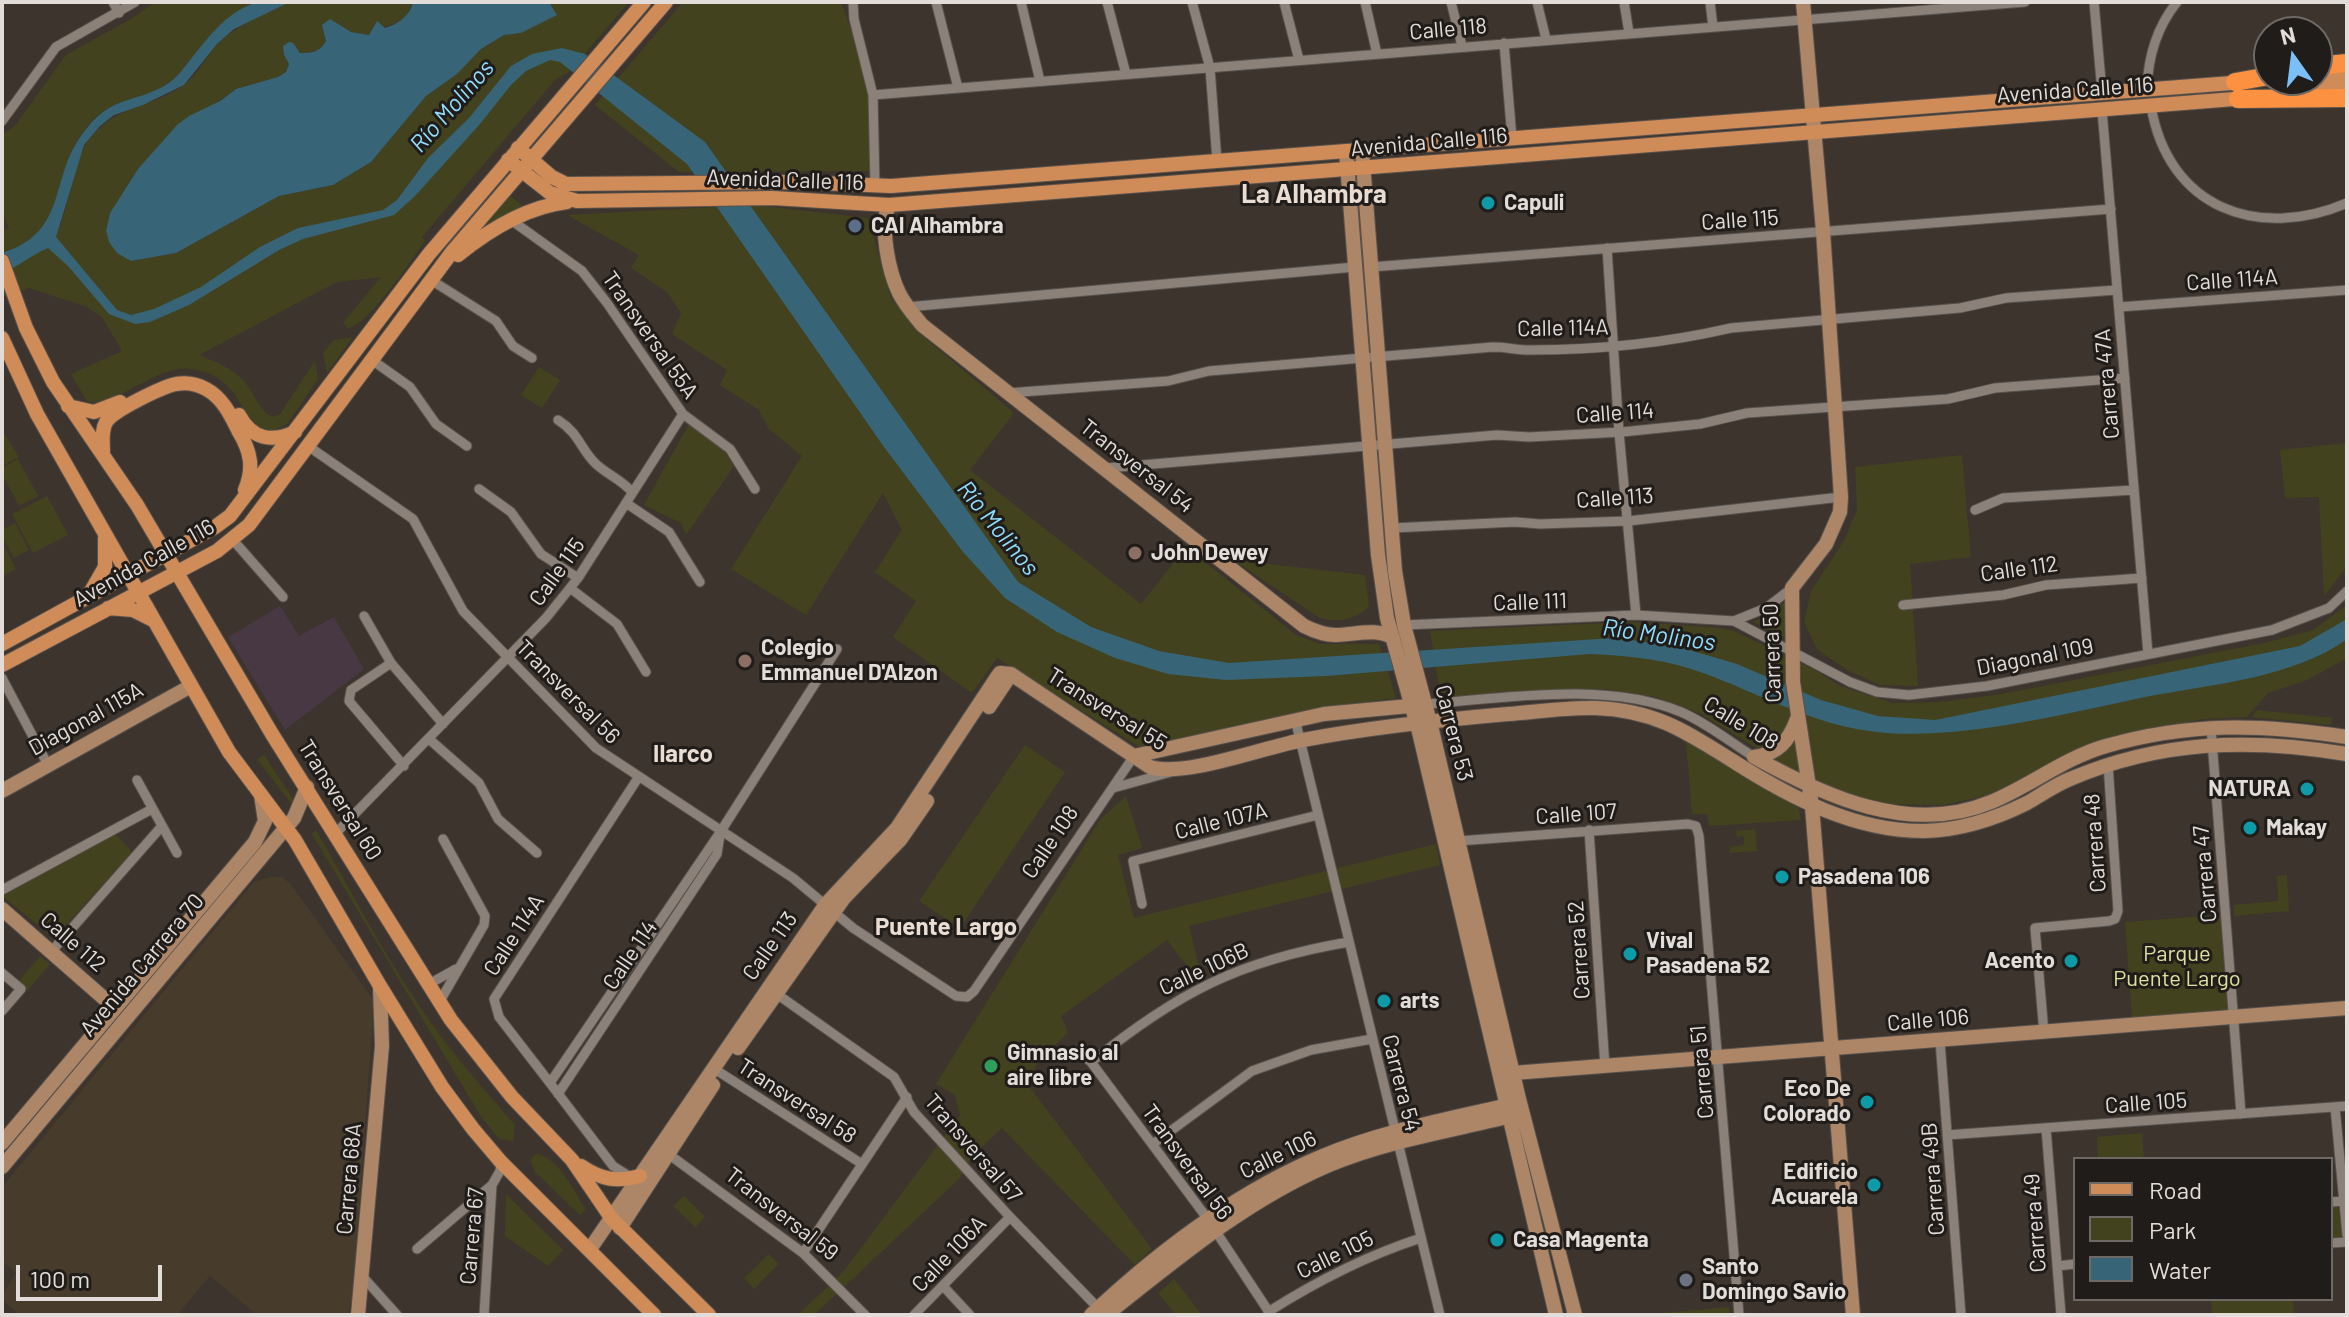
<!DOCTYPE html>
<meta charset="utf-8">
<style>
body{margin:0}
#map{position:relative;width:2349px;height:1317px;overflow:hidden;background:#3c342d;font-family:Barlow,sans-serif}
canvas{display:block}
.frame{position:absolute;inset:0;border:4px solid #e2ddd8;pointer-events:none}
.legend{position:absolute;left:2073px;top:1157px;width:260px;height:144px;box-sizing:border-box;background:#201c19;border:2px solid #6e6965;margin:0;padding:10px 14px;list-style:none;font-size:24px;color:#e2ddd8}
.legend li{display:flex;align-items:center;gap:16px;height:40px}
.legend b{width:40px;border:2px solid #6e6965}
.north{position:absolute;left:2253px;top:16px;width:80px;height:80px;box-sizing:border-box;background:#201c19;border:2px solid #6e6965;border-radius:50%;rotate:346deg;font-size:22px;font-weight:700;line-height:32px;text-align:center;color:#e2ddd8}
.north::after{content:'';display:block;margin:auto;width:28px;height:36px;background:#7abff8;clip-path:polygon(50% 0,100% 100%,50% 72%,0 100%)}
.scale{position:absolute;left:16px;top:1265px;width:146px;height:36px;box-sizing:border-box;border:4px solid #e2ddd8;border-top:0;padding-left:10px;font-size:24px;line-height:28px;white-space:nowrap;color:#e2ddd8;-webkit-text-stroke:6px #201c19;paint-order:stroke}
</style>
<div id="map">
<canvas width="2349" height="1317"></canvas>
<div class="frame"></div>
<ul class="legend">
<li><b style="height:10px;background:#cf8b58"></b>Road</li>
<li><b style="height:22px;background:#42431e"></b>Park</li>
<li><b style="height:22px;background:#376476"></b>Water</li>
</ul>
<div class="north">N</div>
<div class="scale">100 m</div>
</div>
<script>
const g = document.querySelector('canvas').getContext('2d');
g.lineJoin = 'round';
function fill(path, color) {
  g.fillStyle = color;
  g.fill(path, 'evenodd');
}
function trace(path, color, width, dash) {
  g.strokeStyle = color;
  g.lineWidth = width;
  g.lineCap = dash ? 'butt' : 'round';
  g.setLineDash(dash || []);
  g.stroke(path);
}
function drawText(font, color, halo, rows, align = 'center') {
  g.font = font + ' Barlow,sans-serif';
  g.lineWidth = 6;
  g.setLineDash([]);
  g.textBaseline = 'middle';
  g.strokeStyle = halo;
  g.fillStyle = color;
  for (const [text, x, y, turn = 0] of rows) {
    g.save();
    g.translate(x, y);
    g.rotate((+turn || 0) * Math.PI / 180);
    g.textAlign = isNaN(turn) ? turn : align;
    if (halo) g.strokeText(text, 0, 0);
    g.fillText(text, 0, 0);
    g.restore();
  }
}
fill(new Path2D(`
 M280,606l19,30 35,-19 30,52 -79,61 -57,-93z`), '#483844');
fill(new Path2D(`
 M271,877h10l9,6 84,118 -20,282 -6,32h-91l-47,-39 -33,39h-157l-18,-15v-5l14,-22 -14,-12v-74l252,-305z`), '#473b2c');
fill(new Path2D(`
 M155,2h105c-29,10 -47,29 -66,53 -8,11 -17,23 -29,30 -32,20 -52,9 -79,43 -38,47 -15,103 -84,125v-22l7,-3 -7,-17v-76l13,-9 51,-71 65,-36z
 M290,2h123c-10,31 -31,18 -44,34l-47,-11 4,16c-8,11 -13,12 -26,12l-5,-4 -11,6 5,9 -3,8 -8,5 -42,12 -29,20 -69,60 -28,44 -4,18 3,11 22,19 45,-8 103,-57 54,-11 38,-23 55,-66 31,-22 24,-25 23,-14 17,-2 29,-29 -6,-2h85l-59,69 -15,9 -133,157 3,4c-14,19 -57,85 -77,87l-5,-5 38,-46 -44,5 -138,73c16,7 32,12 45,26 10,11 15,30 28,36l8,-3 35,-53 3,18 -30,44 -16,8c-35,-7 -28,-55 -80,-62 -38,-5 -75,40 -105,32l-16,-27 51,-23 -20,-34 -17,-11 -56,-18 -27,9v-23c10,-7 20,-14 31,-20 4,-2 8,-2 12,-5 23,-17 24,-81 42,-107 28,-39 64,-32 98,-58 15,-11 22,-31 36,-43 20,-19 45,-26 69,-39z
 M683,2h158l22,60 7,38 2,71 -193,1 -84,-67z
 M508,194l15,12 -48,27z
 M754,205l114,13 23,80 33,39 90,76 -44,57 171,134 45,-57 110,88 24,9h59l17,54 -95,13 -89,23 -72,13 -143,-89 -25,35 -79,-56 23,-36 -41,-29 27,-42 -19,-37 -77,122 -75,-46 71,-113 -33,-27 -10,-19 -39,-25 7,-15 -55,-36 9,-21 -14,-21 -36,-24 8,-13 -72,-40z
 M353,337l-26,36 -4,-20 11,-13z
 M539,367l21,13 -18,28 -21,-13z
 M689,424l34,26 11,16 -48,69 -5,-12 -37,-18z
 M2,430l17,27 -17,9z
 M2347,443v123l-23,30 -5,-99 -34,1 -5,-48z
 M1962,455l9,102 -61,7 8,122 -38,-1 -33,-15 -30,-21 -13,-27 7,-31 33,-50 13,-31 -2,-43z
 M18,459l20,37 -19,10 -17,-32v-6z
 M47,496l21,39 -35,18 -21,-39z
 M15,523l14,27 -15,8 -12,-22v-6z
 M2,542l14,27 -14,7z
 M1233,560l132,15 4,32c-15,13 -31,16 -49,11z
 M1784,603v34l-30,-15z
 M2347,605v53l-40,22 -39,13 -21,24 -45,2 -63,15 -136,58 -60,13 -61,-1 -67,-20 -114,-70 -45,-17 -50,-8h-44l-121,9 -11,-67 201,-9 81,5 22,4 81,39 25,16 52,17 49,-1 61,-8 262,-51 49,-13z
 M2257,710l75,8 -1,7 -79,-8z
 M1686,742l112,63 3,15 -92,6 -2,-12h-15z
 M1025,745l40,27 -105,156 -41,-27z
 M264,755l31,47 -3,3 -35,-46z
 M1126,796l16,52 -24,7 16,63 302,-74 4,21 -251,61 12,49 -3,6 -31,-41 -106,76 7,17 -31,29 -9,23 124,164 -17,16 -133,-137 -29,27 -13,23 -146,137h-16l46,-44 116,-156 -5,-20 -19,-11 164,-264z
 M1755,829l2,22 -27,2v-6l14,-2v-9l-7,1 -1,-6z
 M316,830c39,68 75,138 121,201 24,33 51,63 78,94l-2,16 -14,-2 -19,-24 -168,-281z
 M116,834l16,18 -78,86 -52,-42z
 M2287,875l2,36 -55,5v-11l44,-4 -1,-25z
 M2221,915l7,97 -96,6 -7,-96z
 M40,956l10,8 -22,26 -10,-8z
 M2142,1133l2,26h-46l-1,-22z
 M536,1154c22,2 39,39 50,56l-6,5 -45,-43 -5,-12z
 M506,1194l57,56 -15,16 -43,-30z
 M684,1196l21,21 -10,10 -22,-21z
 M2338,1204l4,33 -11,2v-34z
 M769,1254l10,10 -25,25 -10,-11z
 M1174,1279l28,36h-26l-18,-22z
 M2211,1299h82l1,16h-82z
 M1729,1307l1,8h-86l8,-1z`), '#42431e');
fill(new Path2D(`
 M290,2l-56,27 -17,15 -33,41 -41,20 -29,10 -14,11 -16,19 -28,92 61,73 14,5 23,-6 47,-22 59,-40 38,-19 85,-18 14,-10 31,-42 41,-40 42,-52 21,-12 30,-6 23,6 120,88 313,440 73,45 68,24 70,12 385,-25 58,7 65,19 84,36 57,16 57,4 365,-74 47,-27v20c-53,39 -139,46 -202,58 -81,17 -195,46 -276,34 -59,-8 -111,-38 -166,-58 -37,-14 -74,-17 -113,-19l-263,22 -101,4 -58,-6 -53,-16 -58,-26 -52,-34 -42,-46 -79,-105 -197,-283 -127,-102 -10,-2 -24,11 -15,14 -31,39 -65,72 -21,19 -91,24 -24,11 -90,55 -39,17 -15,2 -26,-10 -41,-48 -20,-18c-17,7 -29,18 -46,26v-21c69,-22 45,-77 84,-124 27,-34 46,-25 78,-43 13,-7 21,-20 30,-31 16,-20 37,-47 65,-53 10,-2 21,0 31,0z
 M413,2h131l6,2 7,11 -36,18 -17,2 -23,14 -24,25 -31,22 -55,66 -38,23 -54,11 -103,57 -45,8 -14,-8 -8,-11 -3,-11 4,-18 28,-44 39,-44 12,-9 31,-15 16,-12 42,-12 8,-5 3,-8 -5,-9 -1,-9 6,-4 4,1 7,10c13,0 19,-1 26,-12l-4,-16 8,-6 21,13 18,3 8,-14 8,7c13,-4 25,-12 28,-26z`), '#376476');
const street = new Path2D(`
 M113,2l6,11
 M853,2l1,17 19,76 2,91
 M936,2l22,86
 M1021,2l19,79
 M1107,2l19,72
 M1192,2l18,66 7,93
 M1284,2l15,58
 M1365,2l12,52
 M1451,2l11,44
 M1537,2l9,37
 M1624,2l5,31
 M1710,2l3,25
 M2094,2l8,90
 M1504,43l8,95
 M2147,89c1,-32 10,-62 30,-87
 M873,95l1152,-93
 M2151,106c17,102 107,135 196,97
 M2102,110l46,544
 M2,121l54,-74 79,-45
 M511,220l71,51 25,32 76,111 47,35 25,40
 M1607,248l12,184 17,183
 M1371,267l740,-58
 M431,280l65,41 17,25 19,12
 M907,307l448,-40
 M2119,307l228,-17
 M372,360l38,27 26,37 31,22
 M1008,393l160,-12 41,-10 284,-24c12,0 24,3 37,3 66,0 136,-7 201,-22l229,-20 46,-10 111,-8
 M558,420c22,14 22,29 38,44 12,11 26,16 36,28
 M308,446l105,73 50,92 133,137 197,130 60,50 103,68 11,1 7,-6 160,-235
 M1106,468l391,-33 32,2 93,-5 78,-8 47,-11 201,-14 47,-11 130,-10
 M479,489l32,23 30,42 37,24
 M626,503l43,29 31,50
 M1975,510l28,-12 131,-8
 M1392,528l123,-6 25,2 88,-3 213,-24
 M233,540l50,57
 M570,588l47,36 29,48
 M1903,605l100,-10 43,-10 96,-7
 M364,616l27,47 52,61
 M1734,621l116,61 27,10 32,3 78,-9 285,-56 57,-22 18,-17
 M1404,625l232,-10 98,6 32,-13 26,-20
 M391,663l-40,27 -2,11 55,65
 M2,678l46,87
 M1426,704c79,-6 181,-23 255,8 26,11 49,30 73,45
 M1295,719l145,596
 M2211,728l30,386
 M429,739l50,44 19,36 39,34
 M137,780l40,73
 M1113,788l58,-16
 M1589,830l16,237
 M335,834l211,-216 32,-40 105,-164
 M1458,841l230,-17 8,2 3,10 40,479
 M2,890l150,-81
 M1142,904l-9,-43 185,-46
 M51,952l111,-126
 M2,973l19,16 -19,22
 M429,984l27,-15
 M774,992l120,85 20,35 96,105 91,94
 M440,1001l44,-76 1,-9 -42,-77
 M2044,1033l-9,-105 74,-7 6,-2 3,-8 -10,-147
 M1940,1041l21,274
 M1060,1055l17,-5 14,12 116,156 64,97
 M1091,1062c88,-69 145,-101 258,-120
 M713,1068l149,96
 M550,1083l171,-252 116,-182
 M558,1094l159,-240 3,-19
 M2335,1107l12,128
 M2046,1128l15,187
 M1947,1135l400,-29
 M1153,1144l99,-73 59,-21 61,-11
 M667,1153l136,100 62,62
 M629,1176l-16,-10 -63,-83 -51,-66 -5,-18 144,-221
 M2331,1202l13,-1
 M2331,1243l16,-1
 M417,1249l75,-64
 M803,1253l104,-156
 M2057,1266l18,-2
 M363,1277l34,38
 M943,1286l27,29
 M1268,1312c49,-31 97,-56 153,-74
 M484,1315l8,-130 8,-14 1,-9
 M914,1315l96,-98`);
const secondary = new Path2D(`
 M1803,2l20,229 18,266 -1,15 -14,32 -34,44 1,94 19,124 41,509
 M1362,150l33,421 9,54 28,105 87,369 56,216
 M1346,151l32,404 9,63 32,114 137,583
 M889,205c-10,22 0,67 10,88 6,12 15,22 23,32l382,301c10,5 20,9 32,9 18,0 41,-8 57,3
 M1011,674l139,93c35,11 114,-20 153,-27 68,-13 136,-20 205,-26 28,-2 59,-7 87,-6 59,2 90,23 138,53 56,36 123,71 192,70 36,-1 70,-12 102,-28 14,-8 28,-18 43,-24 92,-39 180,-41 277,-25
 M989,707l22,-33
 M1134,756l190,-42 96,-9
 M1754,757c70,39 156,79 237,45 39,-16 73,-44 115,-56 85,-24 154,-22 241,-9
 M1754,757c24,-3 35,-16 43,-38
 M2,791l189,-105
 M2,909l113,99
 M738,1048l106,-150 56,-58 27,-39
 M1513,1073l834,-65
 M2,1143l253,-301 10,-21 -4,-26
 M2,1167l292,-349 13,-31
 M620,1228l93,-143
 M590,1249l236,-345 71,-76 100,-151 3,-4 11,1
 M358,1315l24,-269 -2,-59
 M1091,1315c68,-64 145,-123 232,-159 59,-25 127,-37 189,-52
 M1106,1315c71,-56 139,-114 223,-150 60,-25 127,-35 190,-51`);
const primary = new Path2D(`
 M2317,77l30,-2
 M2319,90l28,-2
 M518,148l34,29 14,7 229,-2 96,4 1354,-104
 M508,160l42,33 27,8 195,-3 117,7 1358,-107
 M458,255c32,-26 68,-48 109,-53
 M2,261l24,67 27,54 84,123 135,229 179,286 61,77 60,63 40,59 97,96
 M2,338l35,76 192,338 66,88 85,146 62,101 31,42 28,33 153,153
 M68,406l26,6 26,-10
 M239,415c13,24 32,28 56,17
 M103,452c0,-10 -2,-21 3,-30 8,-12 56,-35 70,-38 11,-2 21,0 30,5 17,9 25,27 33,43 12,20 15,36 6,58
 M90,593l15,-26v-29
 M108,608l25,2 20,10
 M2,644l213,-117 15,-11 199,-262 215,-252
 M2,665l215,-114 32,-26 203,-273 214,-250
 M581,1166c21,14 35,16 59,10`);
const highway = new Path2D(`
 M2317,66l30,-3
 M2235,82l34,-6
 M2238,99l109,-1`);
trace(street, '#58514c', 11);
trace(secondary, '#58514c', 16);
trace(primary, '#58514c', 16);
trace(highway, '#58514c', 20);
trace(street, '#8b8179', 9);
trace(secondary, '#ad8668', 14);
trace(primary, '#cf8b58', 14);
trace(highway, '#fc9142', 18);
for (const [x, y, r, color] of [
 [1488,203,8,"#0f9aa8"],
 [855,226,8,"#5c6f8a"],
 [1135,553,8,"#8d6e63"],
 [745,661,8,"#8d6e63"],
 [2307,789,8,"#0f9aa8"],
 [2250,828,8,"#0f9aa8"],
 [1782,877,8,"#0f9aa8"],
 [1630,954,8,"#0f9aa8"],
 [2071,961,8,"#0f9aa8"],
 [1384,1001,8,"#0f9aa8"],
 [991,1066,8,"#2e9e5b"],
 [1867,1102,8,"#0f9aa8"],
 [1874,1185,8,"#0f9aa8"],
 [1497,1240,8,"#0f9aa8"],
 [1686,1280,8,"#6b7280"]
]) {
  const dot = new Path2D();
  dot.arc(x, y, r, 0, 2 * Math.PI);
  g.fillStyle = color;
  g.fill(dot);
  trace(dot, '#201c19', 3);
}
drawText('22px', '#e2ddd8', '#201c19', [
 ["Calle 118",1448,29,-5],
 ["Avenida Calle 116",2075,90,-4],
 ["Avenida Calle 116",1429,142,-5],
 ["Avenida Calle 116",785,180,2],
 ["Calle 115",1740,220,-4],
 ["Calle 114A",2232,280,-4],
 ["Calle 114A",1563,328,-1],
 ["Transversal 55A",650,335,55],
 ["Carrera 47A",2107,384,-95],
 ["Calle 114",1615,413,-4],
 ["Transversal 54",1137,466,38],
 ["Calle 113",1615,498,-4],
 ["Avenida Calle 116",144,563,-29],
 ["Calle 112",2019,569,-8],
 ["Calle 115",557,572,-54],
 ["Calle 111",1530,602,-2],
 ["Carrera 50",1772,653,-92],
 ["Diagonal 109",2035,657,-11],
 ["Transversal 56",568,692,45],
 ["Transversal 55",1107,709,32],
 ["Diagonal 115A",86,719,-29],
 ["Calle 108",1741,723,31],
 ["Carrera 53",1454,733,76],
 ["Transversal 60",340,800,58],
 ["Calle 107",1576,814,-4],
 ["Calle 107A",1221,821,-14],
 ["Calle 108",1050,842,-56],
 ["Carrera 48",2095,843,-94],
 ["Carrera 47",2205,874,-95],
 ["Calle 114A",514,935,-57],
 ["Calle 112",73,942,41],
 ["Calle 113",770,946,-55],
 ["Carrera 52",1579,950,-94],
 ["Calle 114",630,955,-56],
 ["Avenida Carrera 70",142,965,-50],
 ["Calle 106B",1204,969,-25],
 ["Calle 106",1928,1020,-5],
 ["Carrera 51",1702,1072,-95],
 ["Carrera 54",1401,1083,76],
 ["Transversal 58",797,1101,33],
 ["Calle 105",2146,1103,-4],
 ["Transversal 57",973,1148,49],
 ["Calle 106",1278,1155,-26],
 ["Transversal 56",1187,1162,54],
 ["Carrera 68A",349,1179,-85],
 ["Carrera 49B",1933,1179,-94],
 ["Transversal 59",782,1214,38],
 ["Carrera 49",2035,1223,-94],
 ["Carrera 67",472,1236,-85],
 ["Calle 106A",949,1254,-46],
 ["Calle 105",1335,1255,-26]
]);
drawText('bold 22px', '#e2ddd8', '#201c19', [
 ["Capuli",1504,203],
 ["CAI Alhambra",871,226],
 ["John Dewey",1151,553],
 ["Colegio",761,648],
 ["Emmanuel D'Alzon",761,673],
 ["NATURA",2291,789,"right"],
 ["Makay",2266,828],
 ["Pasadena 106",1798,877],
 ["Vival",1646,941],
 ["Pasadena 52",1646,966],
 ["Acento",2055,961,"right"],
 ["arts",1400,1001],
 ["Gimnasio al",1007,1053],
 ["aire libre",1007,1078],
 ["Eco De",1851,1089,"right"],
 ["Colorado",1851,1114,"right"],
 ["Edificio",1858,1172,"right"],
 ["Acuarela",1858,1197,"right"],
 ["Casa Magenta",1513,1240],
 ["Santo",1702,1267],
 ["Domingo Savio",1702,1292]
], 'left');
drawText('22px', '#dde19d', '#201c19', [
 ["Parque",2177,954],
 ["Puente Largo",2177,979]
]);
drawText('italic 24px', '#90ddfd', '#201c19', [
 ["Río Molinos",452,106,-49],
 ["Río Molinos",998,528,51],
 ["Río Molinos",1659,635,8]
]);
drawText('bold 24px', '#e8dcd3', '#201c19', [
 ["Ilarco",683,754],
 ["Puente Largo",946,927]
]);
drawText('bold 26px', '#e8dcd3', '#201c19', [
 ["La Alhambra",1314,194]
]);
</script>
